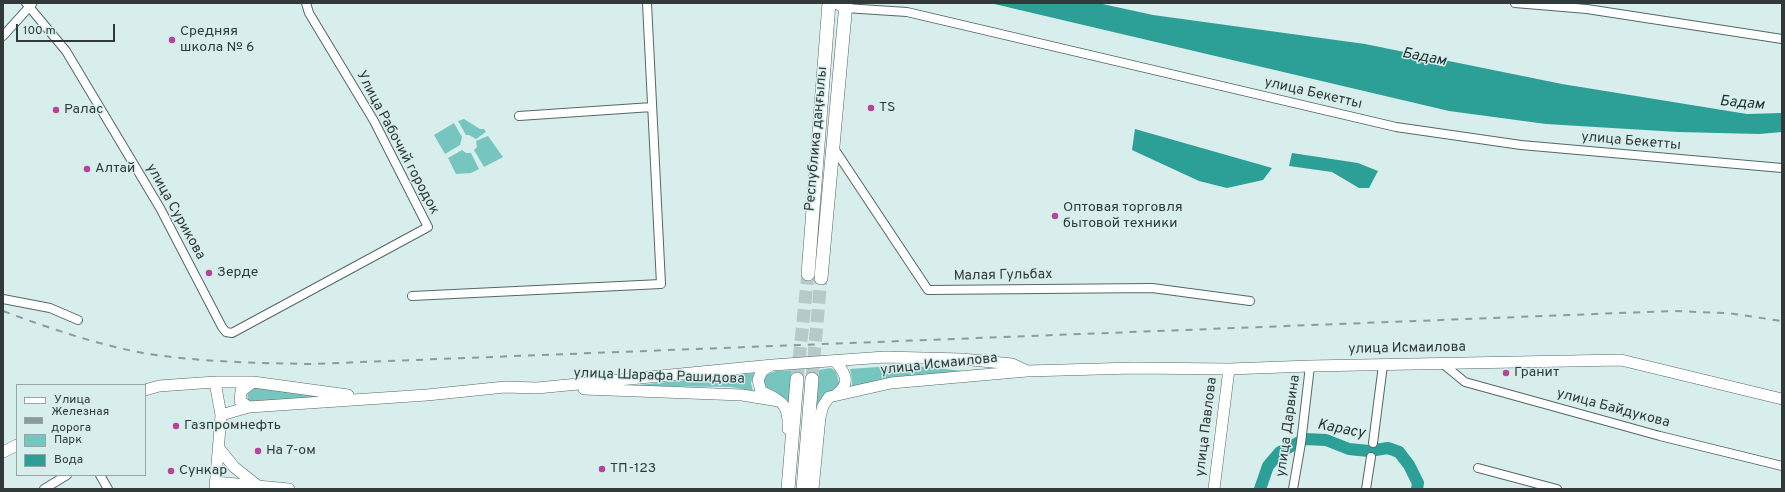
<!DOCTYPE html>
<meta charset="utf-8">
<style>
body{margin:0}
#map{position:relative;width:1785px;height:492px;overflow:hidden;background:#d7eeec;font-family:Overpass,sans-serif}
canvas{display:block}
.frame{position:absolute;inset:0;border:4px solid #313a39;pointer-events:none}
.legend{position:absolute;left:16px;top:384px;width:130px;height:92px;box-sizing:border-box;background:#d7eeec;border:1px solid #95a6a4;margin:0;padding:5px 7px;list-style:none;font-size:12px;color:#313a39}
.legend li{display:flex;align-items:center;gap:8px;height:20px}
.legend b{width:20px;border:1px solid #95a6a4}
.scale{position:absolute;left:16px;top:24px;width:99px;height:18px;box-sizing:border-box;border:2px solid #313a39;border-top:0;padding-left:5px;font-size:12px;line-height:14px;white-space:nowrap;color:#313a39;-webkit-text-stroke:3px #d7eeec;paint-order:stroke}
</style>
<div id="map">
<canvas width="1785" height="492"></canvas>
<div class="frame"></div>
<ul class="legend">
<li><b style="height:5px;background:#fff"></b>Улица</li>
<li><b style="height:5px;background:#8c9c9b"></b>Железная дорога</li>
<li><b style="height:11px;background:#76c6bf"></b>Парк</li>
<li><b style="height:11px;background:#2c9f97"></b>Вода</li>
</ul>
<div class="scale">100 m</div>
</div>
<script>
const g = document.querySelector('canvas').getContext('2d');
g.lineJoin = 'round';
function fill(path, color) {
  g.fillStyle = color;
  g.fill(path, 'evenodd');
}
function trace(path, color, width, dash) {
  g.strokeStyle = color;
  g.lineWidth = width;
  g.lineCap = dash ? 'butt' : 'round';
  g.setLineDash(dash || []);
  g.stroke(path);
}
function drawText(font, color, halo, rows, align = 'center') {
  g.font = font + ' Overpass,sans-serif';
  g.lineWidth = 3;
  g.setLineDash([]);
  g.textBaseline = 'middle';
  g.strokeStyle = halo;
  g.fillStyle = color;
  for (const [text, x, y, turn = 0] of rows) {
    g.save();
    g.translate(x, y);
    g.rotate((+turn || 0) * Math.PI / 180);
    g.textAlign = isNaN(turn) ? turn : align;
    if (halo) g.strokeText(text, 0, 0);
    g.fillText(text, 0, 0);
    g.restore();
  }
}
fill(new Path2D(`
 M464,119l16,10h4l2,3 -10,7 -7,-4h-3l-8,-14z
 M454,123l8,14 -2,8 -15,9 -11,-19z
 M488,136l15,21 -19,10 -10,-17 3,-3 -1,-6z
 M462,150l4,3h5l8,16 -8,4 -15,1 -8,-16z
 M905,365l89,9 -142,13v-9l-2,-9z
 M831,368l5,4 3,11 -3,7c-12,3 -15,8 -20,20l3,-40z
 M797,370l-4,49 -27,-31 -2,-7 3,-7 9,-3z
 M754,373l-3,10 2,8 -22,-4 -102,-1z
 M254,387l92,10 -93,6 -5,-3 -1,-10z`), '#76c6bf');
fill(new Path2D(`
 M990,3h108l55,12 212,29 197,40 185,30 35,-1v19l-23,2 -81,-2 -132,-8 -97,-13z
 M1135,129l137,39 -9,12 -36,8 -28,-7 -67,-31z
 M1292,153l66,10 20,8 -9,17h-10l-27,-16 -43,-6z`), '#2c9f97');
trace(new Path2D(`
 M1260,489l8,-23 12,-14 25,-13 21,1 23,9 20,2 19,-3 11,4 10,13 9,18 -1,6`), '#2c9f97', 12);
trace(new Path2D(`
 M797,379l11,-105
 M812,379l9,-101`), '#b6cac8', 13, [13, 6]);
const street = new Path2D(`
 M26,3l40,48 94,157 62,119 4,5 6,1 196,-106 -54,-106 -65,-108 -3,-10
 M1515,3l72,6 195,30
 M845,8l62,4 489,115 125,18 261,23
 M3,36l29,-32
 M519,116l133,-9
 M833,147l95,143 224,-2 98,13
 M412,296l249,-12 -14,-281
 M3,299l47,9 28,12
 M1443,364l22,18 195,54 122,30
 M1373,443l10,-78
 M1478,468l79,21
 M100,475l8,14
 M44,489l23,-14
 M1293,489l8,-46 9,-77
 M1366,489l5,-32`);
const secondary = new Path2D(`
 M836,3l9,5
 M835,361c11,12 16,23 1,34
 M770,366l-8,5 -4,9 3,11c21,11 28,12 27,38
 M215,382l6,33 -6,74
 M584,389l158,6 37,6
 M145,390l14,-4 56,-4h38l95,13
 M249,407l-9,-6 1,-10 12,-9
 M221,415l28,-8 178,-12 78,-8 32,1 236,-23 112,-8 77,2 50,5 15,7
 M218,447l16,20 24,19
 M3,452l14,-7
 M215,482l74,7
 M813,489l7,-72 3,-11 6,-9 62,-14 136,-12 107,-3 95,1 81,-3 311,-6 161,39
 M1214,489l15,-120`);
const primary = new Path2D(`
 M808,274l21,-271
 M821,278l25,-275
 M788,489l9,-110
 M803,489l9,-110`);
trace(street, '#546866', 10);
trace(secondary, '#546866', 12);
trace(primary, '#546866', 14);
trace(street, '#fff', 8);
trace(secondary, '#fff', 11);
trace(primary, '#fff', 13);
trace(new Path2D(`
 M3,311c46,17 92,33 140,42 56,9 112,10 168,11l1361,-53 55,2 55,8`), '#8c9c9b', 2, [7, 7]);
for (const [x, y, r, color] of [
 [172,40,4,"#b7439b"],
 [871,108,4,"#b7439b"],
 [56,110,4,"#b7439b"],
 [87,169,4,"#b7439b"],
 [1055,216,4,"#b7439b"],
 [209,273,4,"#b7439b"],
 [1506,373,4,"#b7439b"],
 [176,426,4,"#b7439b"],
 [258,451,4,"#b7439b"],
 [602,469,4,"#b7439b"],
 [171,471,4,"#b7439b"]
]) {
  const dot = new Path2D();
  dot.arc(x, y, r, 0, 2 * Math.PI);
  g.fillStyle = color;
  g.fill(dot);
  trace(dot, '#d7eeec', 1.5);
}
drawText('14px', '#313a39', '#d7eeec', [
 ["Средняя",180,32],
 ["школа № 6",180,48],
 ["TS",879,108],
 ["Ралас",64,110],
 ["Алтай",95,169],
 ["Оптовая торговля",1063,208],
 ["бытовой техники",1063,224],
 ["Зерде",217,273],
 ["Гранит",1514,373],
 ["Газпромнефть",184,426],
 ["На 7-ом",266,451],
 ["ТП-123",610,469],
 ["Сункар",179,471]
], 'left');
drawText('14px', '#313a39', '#d7eeec', [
 ["улица Бекетты",1313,94,13],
 ["Республика даңғылы",817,139,-85],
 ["улица Бекетты",1631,142,5],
 ["Улица Рабочий городок",397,143,62],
 ["улица Сурикова",175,212,61],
 ["Малая Гульбах",1003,276,-1],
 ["улица Исмаилова",1407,349,-1],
 ["улица Исмаилова",939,365,-6],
 ["улица Шарафа Рашидова",659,377,2],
 ["улица Байдукова",1613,409,15],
 ["улица Дарвина",1289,426,-82],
 ["улица Павлова",1207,427,-83]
]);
drawText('italic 15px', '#18312f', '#d7eeec', [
 ["Бадам",1424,58,11],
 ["Бадам",1742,104,5],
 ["Карасу",1341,430,11]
]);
</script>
